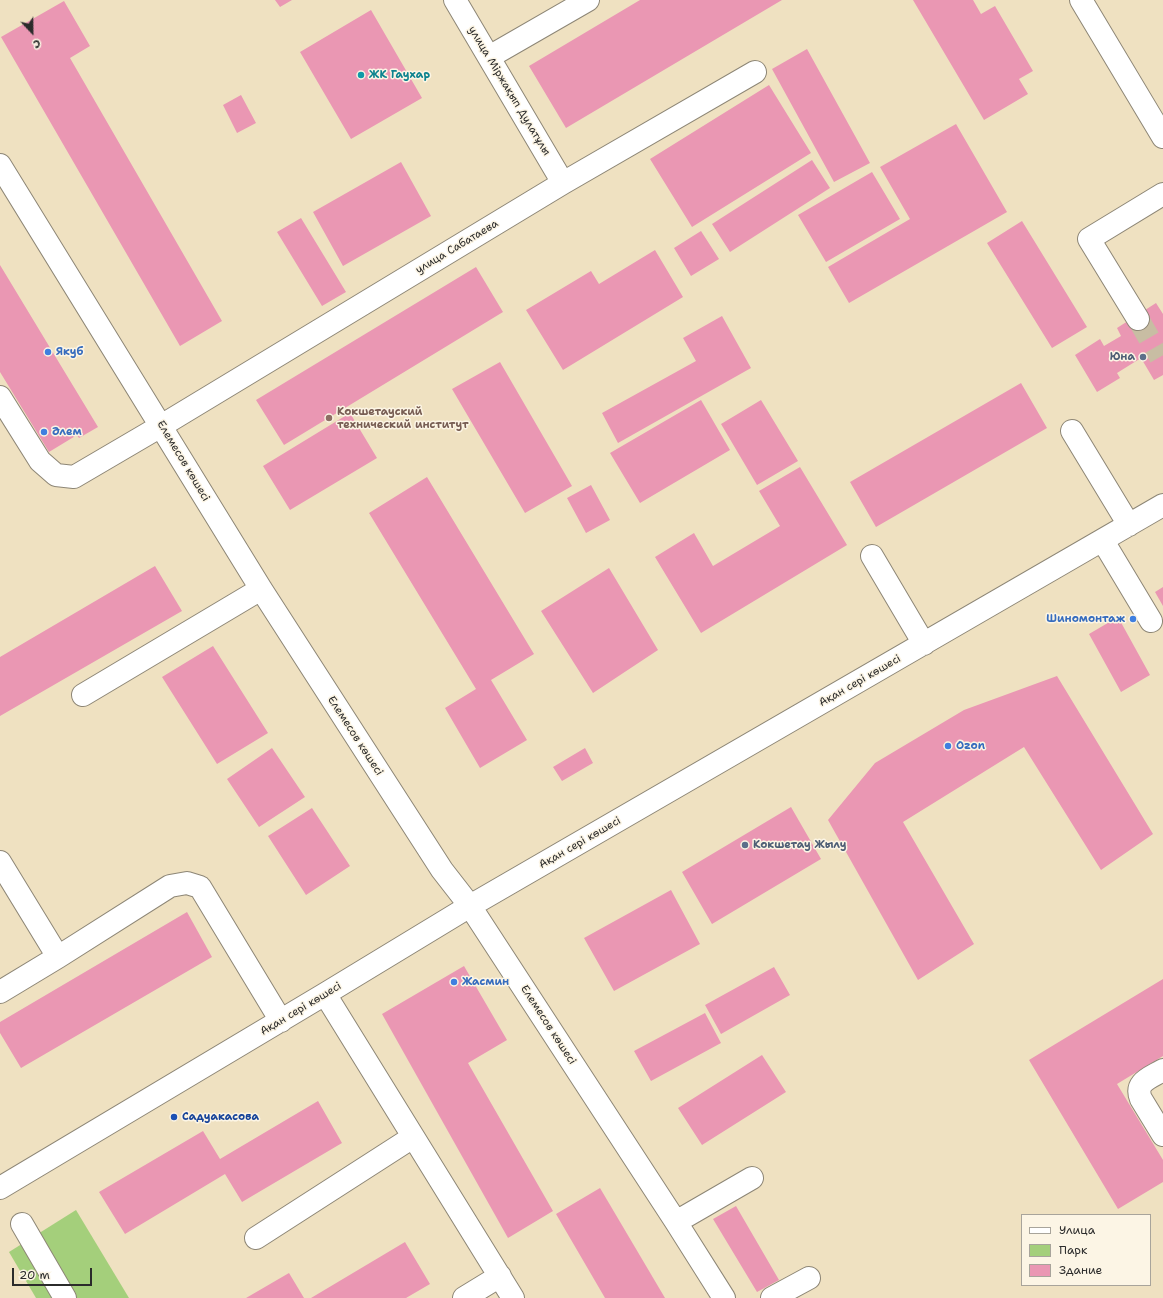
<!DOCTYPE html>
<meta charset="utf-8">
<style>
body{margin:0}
#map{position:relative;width:1163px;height:1298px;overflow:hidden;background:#efe1c1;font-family:"Shantell Sans",sans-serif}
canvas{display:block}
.legend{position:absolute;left:1021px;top:1214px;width:130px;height:72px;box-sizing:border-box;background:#fcf5e5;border:1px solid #a8a49b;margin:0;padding:5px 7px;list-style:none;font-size:12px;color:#2b2b2b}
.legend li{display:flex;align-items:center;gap:8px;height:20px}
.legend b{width:20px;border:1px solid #a8a49b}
.north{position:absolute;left:12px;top:12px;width:40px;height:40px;-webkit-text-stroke:3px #fcf5e5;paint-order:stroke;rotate:158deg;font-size:11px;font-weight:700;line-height:16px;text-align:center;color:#2b2b2b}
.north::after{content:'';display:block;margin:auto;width:14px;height:18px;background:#2b2b2b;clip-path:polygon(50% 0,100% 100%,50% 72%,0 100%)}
.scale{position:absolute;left:12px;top:1268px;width:80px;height:18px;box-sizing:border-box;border:2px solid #2b2b2b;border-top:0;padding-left:5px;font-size:12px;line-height:14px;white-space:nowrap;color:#2b2b2b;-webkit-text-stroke:3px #fcf5e5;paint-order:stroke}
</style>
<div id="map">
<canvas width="1163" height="1298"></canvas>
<ul class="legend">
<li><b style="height:5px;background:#fff"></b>Улица</li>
<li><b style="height:11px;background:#a4cf7b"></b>Парк</li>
<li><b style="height:11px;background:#ea97b3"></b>Здание</li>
</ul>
<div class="north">С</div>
<div class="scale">20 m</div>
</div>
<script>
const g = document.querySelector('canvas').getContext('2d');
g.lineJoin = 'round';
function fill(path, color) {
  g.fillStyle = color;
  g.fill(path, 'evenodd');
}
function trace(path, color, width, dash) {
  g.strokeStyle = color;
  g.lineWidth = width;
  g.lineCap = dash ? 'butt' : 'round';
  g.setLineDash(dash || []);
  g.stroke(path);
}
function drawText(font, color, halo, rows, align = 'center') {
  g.font = font + ' "Shantell Sans",sans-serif';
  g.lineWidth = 3;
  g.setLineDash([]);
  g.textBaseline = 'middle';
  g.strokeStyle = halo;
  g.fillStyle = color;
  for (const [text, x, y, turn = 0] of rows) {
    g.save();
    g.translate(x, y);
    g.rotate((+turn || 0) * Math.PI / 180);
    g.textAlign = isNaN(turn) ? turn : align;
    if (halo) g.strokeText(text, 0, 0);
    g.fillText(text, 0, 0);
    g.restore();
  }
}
fill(new Path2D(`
 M76,1210l53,88h-93l-27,-46z`), '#a4cf7b');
fill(new Path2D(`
 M275,0h17l-12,7z
 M640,0h142l-216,128 -37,-62z
 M913,0h60l8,14 14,-8 38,65 -14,8 9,15 -44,26z
 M64,1l26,45 -20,12 152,263 -42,25 -179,-309z
 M371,10l51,88 -71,41 -51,-87z
 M807,49l63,114 -36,19 -62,-113z
 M769,85l42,68 -119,74 -42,-68z
 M241,95l15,28 -19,10 -14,-28z
 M956,124l51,88 -158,91 -21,-36 82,-48 -30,-52z
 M812,160l18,28 -100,64 -18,-28z
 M401,162l30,54 -88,50 -30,-54z
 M872,172l28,47 -74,43 -28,-47z
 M301,218l45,74 -24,14 -45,-74z
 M1022,221l65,106 -35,21 -65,-105z
 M701,231l18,28 -28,17 -17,-28z
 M655,250l28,47 -120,73 -37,-60 65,-39 8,13z
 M0,265l98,162 -19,11 -2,-3 -28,17 -49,-80z
 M476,267l27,45 -219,133 -28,-45z
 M1156,303l7,11v61l-9,5 -13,-22 -24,15 3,5 -23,14 -22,-37 25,-16 4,7 17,-10 -4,-8z
 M722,316l29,52 -133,75 -16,-30 94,-52 -13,-23z
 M500,362l72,124 -47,27 -73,-124z
 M1021,383l26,45 -171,99 -26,-45z
 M701,400l29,50 -90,53 -30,-50z
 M761,400l37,61 -41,24 -36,-61z
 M350,413l27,45 -87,52 -27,-44z
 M800,467l47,78 -146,88 -46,-76 39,-24 19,33 67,-40 -21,-35z
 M427,477l107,177 -43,26 36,60 -47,28 -35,-60 31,-19 -107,-176z
 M591,485l19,35 -24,13 -19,-35z
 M155,566l27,45 -182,105v-59z
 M609,568l49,82 -65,43 -52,-82z
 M1163,587v19l-8,-14z
 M1118,617l32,58 -29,17 -32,-58z
 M213,646l55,87 -51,31 -55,-87z
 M1057,676l96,158 -52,36 -77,-123 -121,75 71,122 -56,36 -90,-160 47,-57 89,-53z
 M272,748l33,49 -46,30 -32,-48z
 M585,748l8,15 -31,18 -9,-14z
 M791,807l30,52 -109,65 -30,-52z
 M312,808l38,58 -44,29 -38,-59z
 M671,890l29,54 -86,47 -30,-53z
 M187,912l25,45 -191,111 -21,-35v-11z
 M464,966l43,74 -39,23 85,148 -45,27 -126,-224z
 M774,967l16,28 -69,39 -16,-29z
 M1163,979v77l-46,28 46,76v22l-45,27 -89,-149z
 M705,1013l16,30 -70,38 -17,-30z
 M762,1055l24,37 -84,53 -24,-37z
 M318,1101l24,42 -100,59 -17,-28 -100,60 -26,-42 104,-61 17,28z
 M600,1188l65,110h-60l-49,-84z
 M736,1206l43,74 -22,12 -44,-73z
 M405,1242l25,42 -24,14h-95z
 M289,1273l15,25h-58z`), '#ea97b3');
trace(new Path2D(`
 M1138,319l22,38`), '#c8bda3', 22, [22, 11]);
const minor = new Path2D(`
 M455,0l108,183
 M489,57l99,-57
 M0,165l261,424 181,281 28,36 206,316 48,76
 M1138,319l-49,-80 74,-45
 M0,397l40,64 16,14 18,2 87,-51 402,-243 192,-111
 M1072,431l57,94
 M1103,541l48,80
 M872,556l52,88
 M83,695l178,-106
 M0,862l58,95
 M0,992l58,-35 112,-71 17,-3 13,4 81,134
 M325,994l188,304
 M1163,1070c-13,8 -29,12 -22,29l22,36
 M0,1188l325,-194 145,-88 693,-401
 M676,1222l76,-44
 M22,1224l43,74
 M256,1238l157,-101
 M464,1298l36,-22
 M772,1298l37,-20`);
const highway = new Path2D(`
 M1081,0l82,137`);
trace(minor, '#8d8676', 24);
trace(highway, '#8d8676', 24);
trace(minor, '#fff', 22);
trace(highway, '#fff', 22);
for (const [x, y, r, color] of [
 [361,75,4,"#0f9aa8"],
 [48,352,4,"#3f7fe0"],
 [1143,357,4,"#5c6f8a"],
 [329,418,4,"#8d6e63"],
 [44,432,4,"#3f7fe0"],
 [1133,619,4,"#3f7fe0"],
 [948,746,4,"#3f7fe0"],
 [745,845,4,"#5c6f8a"],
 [454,982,4,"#3f7fe0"],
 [174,1117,4,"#1a4fb4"]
]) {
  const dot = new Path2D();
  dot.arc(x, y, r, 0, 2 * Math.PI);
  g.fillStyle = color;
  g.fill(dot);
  trace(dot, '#fcf5e5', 1.5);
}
drawText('bold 11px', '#0d838f', '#fcf5e5', [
 ["ЖК Гаухар",369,75]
], 'left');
drawText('11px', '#2b2b2b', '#fcf5e5', [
 ["улица Міржақып Дулатұлы",509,91,59],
 ["улица Сабатаева",457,247,-31],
 ["Елемесов көшесі",183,461,59],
 ["Ақан сері көшесі",860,681,-30],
 ["Елемесов көшесі",355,736,57],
 ["Ақан сері көшесі",580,843,-30],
 ["Ақан сері көшесі",301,1009,-31],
 ["Елемесов көшесі",548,1025,57]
]);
drawText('bold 11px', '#366cbe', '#fcf5e5', [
 ["Якуб",56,352],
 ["Әлем",52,432],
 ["Шиномонтаж",1125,619,"right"],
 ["Ozon",956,746],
 ["Жасмин",462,982]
], 'left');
drawText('bold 11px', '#4e5e75', '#fcf5e5', [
 ["Юна",1135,357],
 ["Кокшетау Жылу",753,845,"left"]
], 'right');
drawText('bold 11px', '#785e54', '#fcf5e5', [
 ["Кокшетауский",337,412],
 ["технический институт",337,425]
], 'left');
drawText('bold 11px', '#164399', '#fcf5e5', [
 ["Садуакасова",182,1117]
], 'left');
</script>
